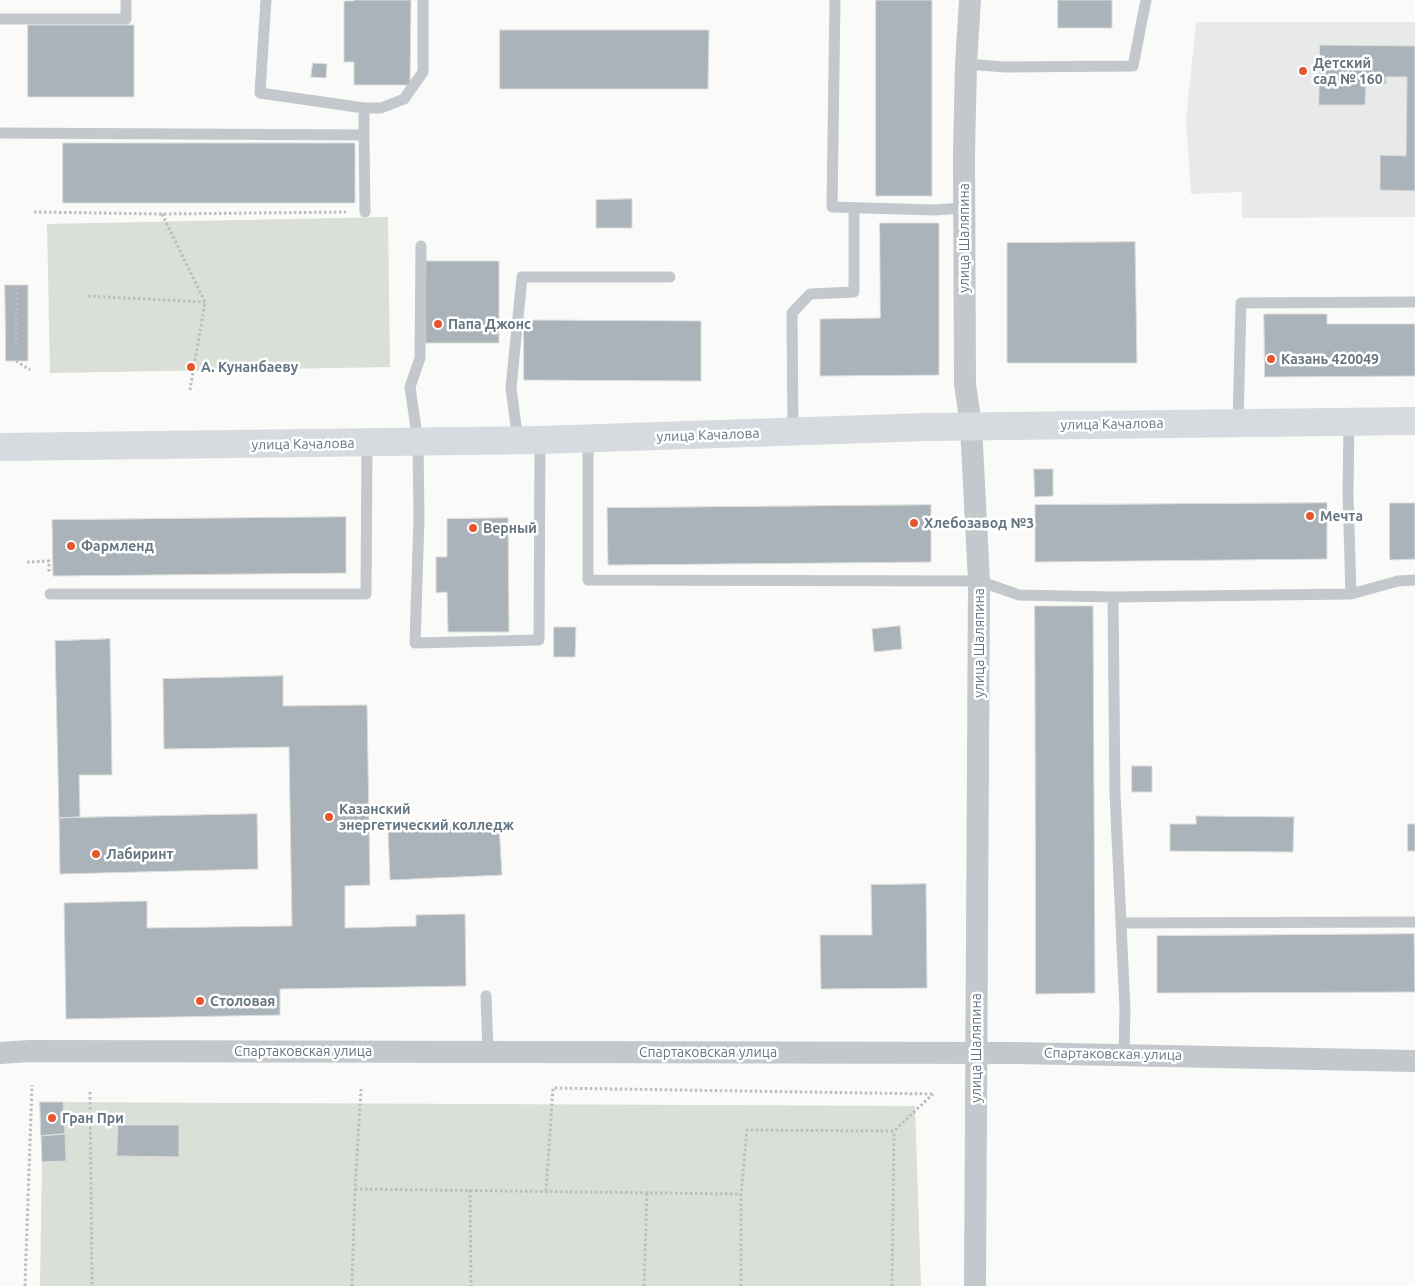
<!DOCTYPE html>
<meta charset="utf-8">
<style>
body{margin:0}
canvas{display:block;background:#fafaf8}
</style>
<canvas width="1415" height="1286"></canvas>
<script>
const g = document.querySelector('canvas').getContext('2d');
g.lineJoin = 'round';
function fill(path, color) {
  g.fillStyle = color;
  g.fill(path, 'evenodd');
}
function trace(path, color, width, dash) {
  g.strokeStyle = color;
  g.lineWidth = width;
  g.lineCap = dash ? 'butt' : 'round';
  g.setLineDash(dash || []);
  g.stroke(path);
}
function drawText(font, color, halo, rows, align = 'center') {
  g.font = font + ' Ubuntu,sans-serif';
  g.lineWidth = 5;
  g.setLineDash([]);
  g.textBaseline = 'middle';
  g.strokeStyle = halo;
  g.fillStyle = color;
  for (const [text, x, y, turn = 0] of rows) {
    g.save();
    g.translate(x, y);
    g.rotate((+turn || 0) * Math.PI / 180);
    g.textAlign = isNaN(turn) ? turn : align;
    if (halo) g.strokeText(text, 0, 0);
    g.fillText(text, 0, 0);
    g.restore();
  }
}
fill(new Path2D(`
 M1196,22h219v195l-173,1v-26l-51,2 -5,-74z`), '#e8e9e9');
fill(new Path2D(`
 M388,217l2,150 -340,6 -3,-149z
 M40,1102l875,4 6,180h-881l2,-124z`), '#dadfd7');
const building = new Path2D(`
 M354,0h57l-1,85h-56v-23h-10v-61h10z
 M876,0h56v196h-56z
 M1058,0h54v28h-54z
 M28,25h106v72h-106z
 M500,30h209l-1,59h-208z
 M1320,45l95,1v145l-35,-1v-35l26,1 1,-79h-21v7l-20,-1 -1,22h-46z
 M313,63l14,1 -1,14 -15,-1z
 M63,143h292v60h-292z
 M632,199v29h-36v-28z
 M880,223h59v152l-119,1v-57l60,-1z
 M1135,242l2,121h-130v-120z
 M426,261h73v82h-73z
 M5,285h23v76h-22z
 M1264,314h63v10h88v52l-150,1z
 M524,320l177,1v60l-177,-1z
 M1034,469h19v27l-18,1z
 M1327,503v56l-292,3v-57z
 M1390,503h25v56l-25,1z
 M931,505v57l-323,3 -1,-57z
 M346,517v56l-293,3 -1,-56z
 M508,518l1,114h-61l-1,-40 -11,1v-36h11v-38z
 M1035,606h58l2,387 -59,1z
 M900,626l2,23 -28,3 -2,-23z
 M554,627h22l-1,30h-21z
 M110,639l2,136h-33l1,42 -21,1 -4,-177z
 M283,676v30l84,-1 3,180 -25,1v42l71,-2v-11l49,-1 1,72 -186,3v26l-214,4 -2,-116 83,-2v27l145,-2 -3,-179 -125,2 -1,-70z
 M1132,766h20v26h-20z
 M257,814l1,55 -198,5 -1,-56z
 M1196,816l98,1 -1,35 -123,-1v-27h26z
 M1408,824h7v27h-7z
 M499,825l3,50 -112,5 -2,-50z
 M926,884l1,104 -106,1 -1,-54h52l-1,-50z
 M1414,934l1,58 -258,1v-57z
 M40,1102h23l2,32 -24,2z
 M118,1125h61v32l-62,-1z
 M65,1134l1,27 -24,1 -1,-26z`);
fill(building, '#aab3b9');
trace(building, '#dcdcda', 1);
trace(new Path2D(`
 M34,212l128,2 184,-2
 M162,214l43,88 -15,88
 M88,296l117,6
 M16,345l1,-60
 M16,361l14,9
 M27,562l22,-1v12
 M90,1092l2,194
 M355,1189l386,5
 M470,1190l1,96
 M546,1191l7,-103 380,6
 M25,1286l7,-201
 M352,1286l3,-97 6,-100
 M644,1286l3,-93
 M741,1286v-92l6,-64 147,1 39,-37
 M892,1286l2,-155`), '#bbbfc2', 3, [2.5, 2.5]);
trace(new Path2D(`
 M266,0l-6,93 104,15h17l23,-9 19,-27v-72
 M835,0l-3,207 102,3 30,-2
 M0,19h126v-19
 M966,64l39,3 128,-1 13,-66
 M0,133l364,2v-27
 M364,135l1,77
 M421,246l-1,112 -10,29 8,55 1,77 -4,124 124,-3 1,-200
 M1349,422l-1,72 3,100 47,-13 17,-1
 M1238,423l3,-120 174,-1
 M793,431l-1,-118 18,-19 44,-2v-84
 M588,438v142l391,1 40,14 94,2 2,197 10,215 -1,45
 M518,441l-7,-53 11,-111h148
 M50,594h316l1,-151
 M1113,597l238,-3
 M1121,923l294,-1
 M486,996l2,56`), '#c3c8cc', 11);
trace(new Path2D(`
 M970,0l-4,64 -2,90 1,230 6,42 8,155 -4,705
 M0,1053l30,-2 986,2 399,8`), '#c3c8cc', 22);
trace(new Path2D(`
 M0,447l540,-7 387,-13 488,-6`), '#d6dbdf', 28);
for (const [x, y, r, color] of [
 [1303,71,5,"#e4572e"],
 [438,324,5,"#e4572e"],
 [1271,359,5,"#e4572e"],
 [191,367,5,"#e4572e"],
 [1310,516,5,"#e4572e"],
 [914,523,5,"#e4572e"],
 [473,528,5,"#e4572e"],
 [71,546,5,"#e4572e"],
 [329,817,5,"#e4572e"],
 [96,854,5,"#e4572e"],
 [200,1001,5,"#e4572e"],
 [52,1118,5,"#e4572e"]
]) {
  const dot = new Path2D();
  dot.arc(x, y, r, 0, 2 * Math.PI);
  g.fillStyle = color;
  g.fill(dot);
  trace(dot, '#fff', 2);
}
drawText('bold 14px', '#657683', '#fff', [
 ["Детский",1313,63],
 ["сад № 160",1313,79],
 ["Папа Джонс",448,324],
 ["Казань 420049",1281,359],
 ["А. Кунанбаеву",201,367],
 ["Мечта",1320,516],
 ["Хлебозавод №3",924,523],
 ["Верный",483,528],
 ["Фармленд",81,546],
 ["Казанский",339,809],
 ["энергетический колледж",339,825],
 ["Лабиринт",106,854],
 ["Столовая",210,1001],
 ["Гран При",62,1118]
], 'left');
drawText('14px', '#657683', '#fff', [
 ["улица Шаляпина",964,238,-90],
 ["улица Качалова",1112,424,-1],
 ["улица Качалова",708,435,-2],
 ["улица Качалова",303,444,-1],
 ["улица Шаляпина",979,643,-90],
 ["улица Шаляпина",976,1048,-90],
 ["Спартаковская улица",303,1051],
 ["Спартаковская улица",708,1052],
 ["Спартаковская улица",1113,1054,1]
]);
</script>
